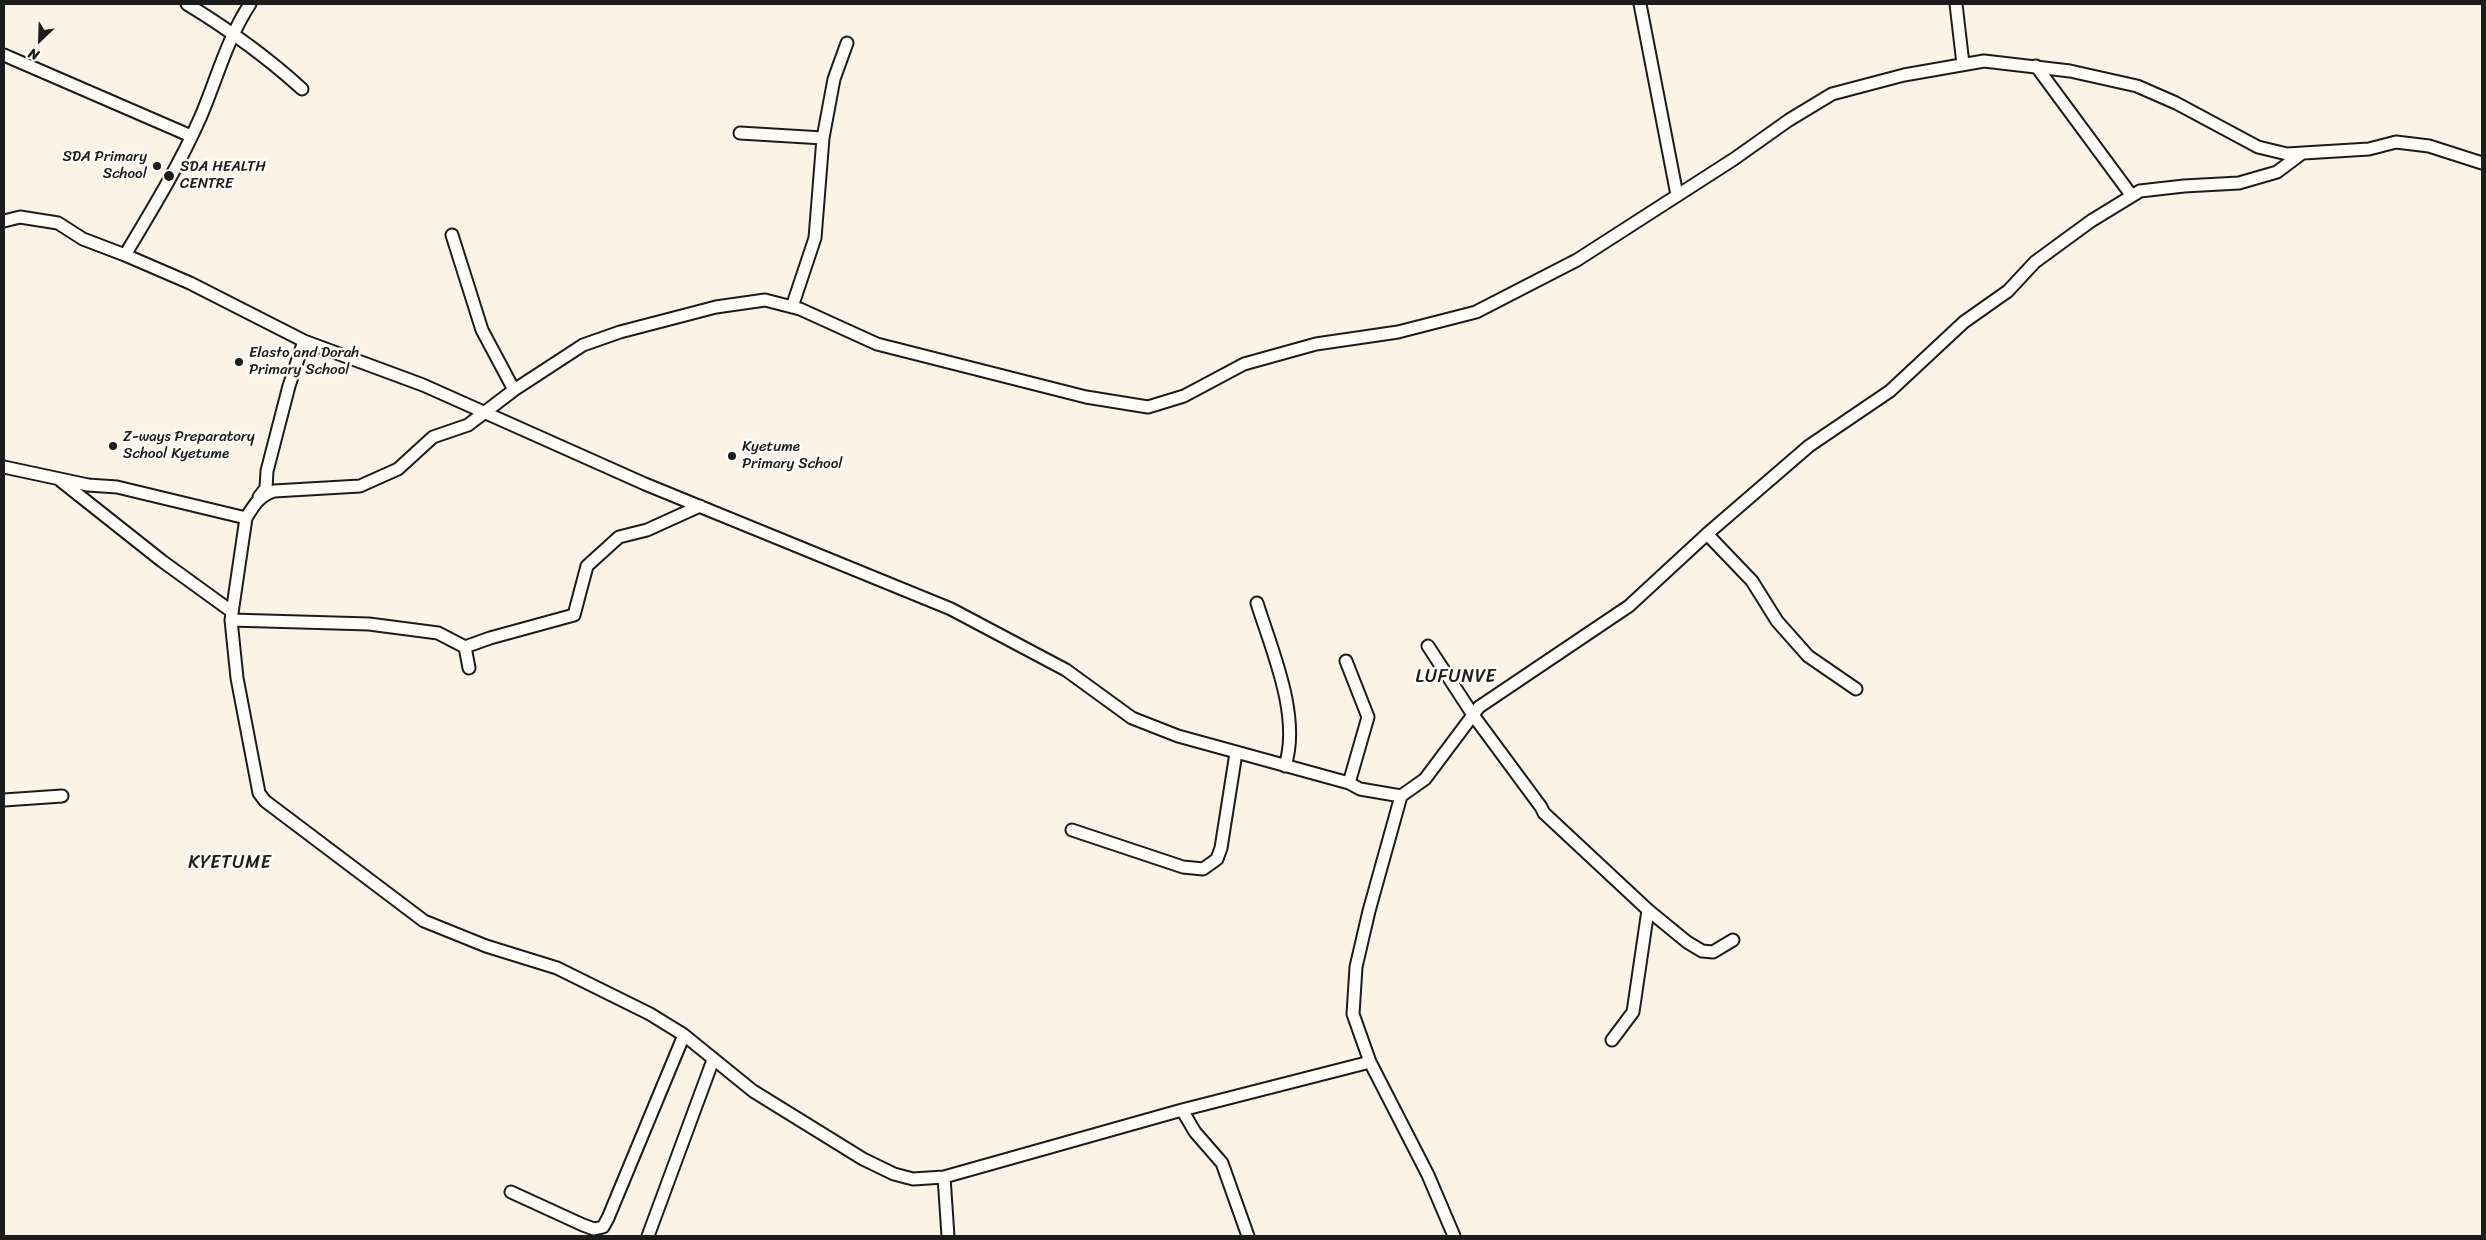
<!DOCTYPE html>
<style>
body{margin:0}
#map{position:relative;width:2486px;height:1240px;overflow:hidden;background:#fcf3e7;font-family:Sriracha,sans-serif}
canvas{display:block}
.frame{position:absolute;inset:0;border:5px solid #1c1c1c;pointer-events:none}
.north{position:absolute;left:15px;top:15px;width:50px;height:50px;-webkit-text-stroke:4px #fdfcf7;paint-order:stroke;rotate:204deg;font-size:14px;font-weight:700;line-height:20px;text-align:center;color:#1c1c1c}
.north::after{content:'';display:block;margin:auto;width:18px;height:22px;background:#1c1c1c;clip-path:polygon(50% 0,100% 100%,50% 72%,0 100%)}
</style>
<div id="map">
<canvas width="2486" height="1240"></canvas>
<div class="frame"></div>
<div class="north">N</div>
</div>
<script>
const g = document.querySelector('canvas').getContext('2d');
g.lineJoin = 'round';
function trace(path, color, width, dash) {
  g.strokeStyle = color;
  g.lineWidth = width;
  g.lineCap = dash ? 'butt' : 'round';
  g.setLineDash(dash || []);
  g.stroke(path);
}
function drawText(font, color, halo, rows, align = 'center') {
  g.font = font + ' Sriracha,sans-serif';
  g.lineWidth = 5;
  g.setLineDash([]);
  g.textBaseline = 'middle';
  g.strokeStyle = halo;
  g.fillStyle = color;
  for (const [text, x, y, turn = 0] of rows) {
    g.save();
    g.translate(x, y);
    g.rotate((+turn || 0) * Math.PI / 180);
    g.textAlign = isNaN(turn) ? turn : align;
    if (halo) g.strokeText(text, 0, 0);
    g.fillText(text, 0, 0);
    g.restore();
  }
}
const street = new Path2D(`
 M187,4c41,25 80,53 115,85
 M1640,4l37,191
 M1956,4l7,60
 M4,55l187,81
 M2036,66l96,130
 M740,133l83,5
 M4,221l16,-4 38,6 25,16 42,16 65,28 114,58 119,44 222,99 306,125 115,61 66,48 46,18 171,47 11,6 41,7 24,-17 54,-72 150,-101 78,-72 102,-88 81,-55 74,-69 44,-31 27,-29 56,-41 49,-30 44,-5 55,-3 38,-11 24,-18
 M452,235l30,95 32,60
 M125,255c27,-45 55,-91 76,-139 16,-38 26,-77 49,-112
 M792,307l23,-69 8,-100 11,-59 13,-36
 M4,467l84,18 29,2 129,31c8,-13 13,-22 28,-27l86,-5 38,-17 35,-32 35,-12 46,-35 69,-45 37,-13 96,-25 49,-7 35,9 77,35 209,53 62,10 36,-11 60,-32 72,-20 82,-12 78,-20 101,-52 157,-101 55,-39 43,-26 72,-19 80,-14 86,10 67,15 39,17 82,44 29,7 82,-5 27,-7 33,4 53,17
 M61,481l101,80 69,50
 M259,497l7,-9 1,-17 22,-85 15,-45
 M246,518l-15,102 6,58 22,115 6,8 159,120 62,25 71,22 93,46 34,21 69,56 110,68 31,15 19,5 31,-2 238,-67 188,-48
 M1707,534l45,47 25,40 31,35 48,33
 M1257,603c15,48 44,113 28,163
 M231,620l138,4 69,9 27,14 4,21
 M1428,646l45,69 68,92 3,6 104,97 39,32 15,9 11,1 20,-12
 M465,647l25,-9 84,-23 13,-49 32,-29 28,-7 53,-24
 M1346,661l22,56 -19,66
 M1401,796l-32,115 -13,56 -3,47 17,48 58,113 26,61
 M4,800l58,-4
 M1072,830l111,37 20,2 14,-10 4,-11 15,-95
 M1612,1040l21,-28 15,-102
 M1182,1110l13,22 27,31 26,73
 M944,1177l4,59
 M511,1192l72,33 11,4 9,-2 5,-9 76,-183
 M648,1236l65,-176`);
trace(street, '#1c1c1c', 15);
trace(street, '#fdfcf7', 11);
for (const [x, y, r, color] of [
 [157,166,5,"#1c1c1c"],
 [169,176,6,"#1c1c1c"],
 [239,362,5,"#1c1c1c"],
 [113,446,5,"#1c1c1c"],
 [732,456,5,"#1c1c1c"]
]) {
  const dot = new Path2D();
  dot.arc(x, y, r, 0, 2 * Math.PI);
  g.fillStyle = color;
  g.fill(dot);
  trace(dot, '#fdfcf7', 2);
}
drawText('15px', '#1c1c1c', '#fdfcf7', [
 ["SDA Primary",147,157,"right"],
 ["School",147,174,"right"],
 ["SDA HEALTH",180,167],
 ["CENTRE",180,184],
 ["Elasto and Dorah",249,353],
 ["Primary School",249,370],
 ["Z-ways Preparatory",123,437],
 ["School Kyetume",123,454],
 ["Kyetume",742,447],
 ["Primary School",742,464]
], 'left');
g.letterSpacing = '1px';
drawText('18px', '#1c1c1c', '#fdfcf7', [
 ["LUFUNVE",1456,677],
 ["KYETUME",230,863]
]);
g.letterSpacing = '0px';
</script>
